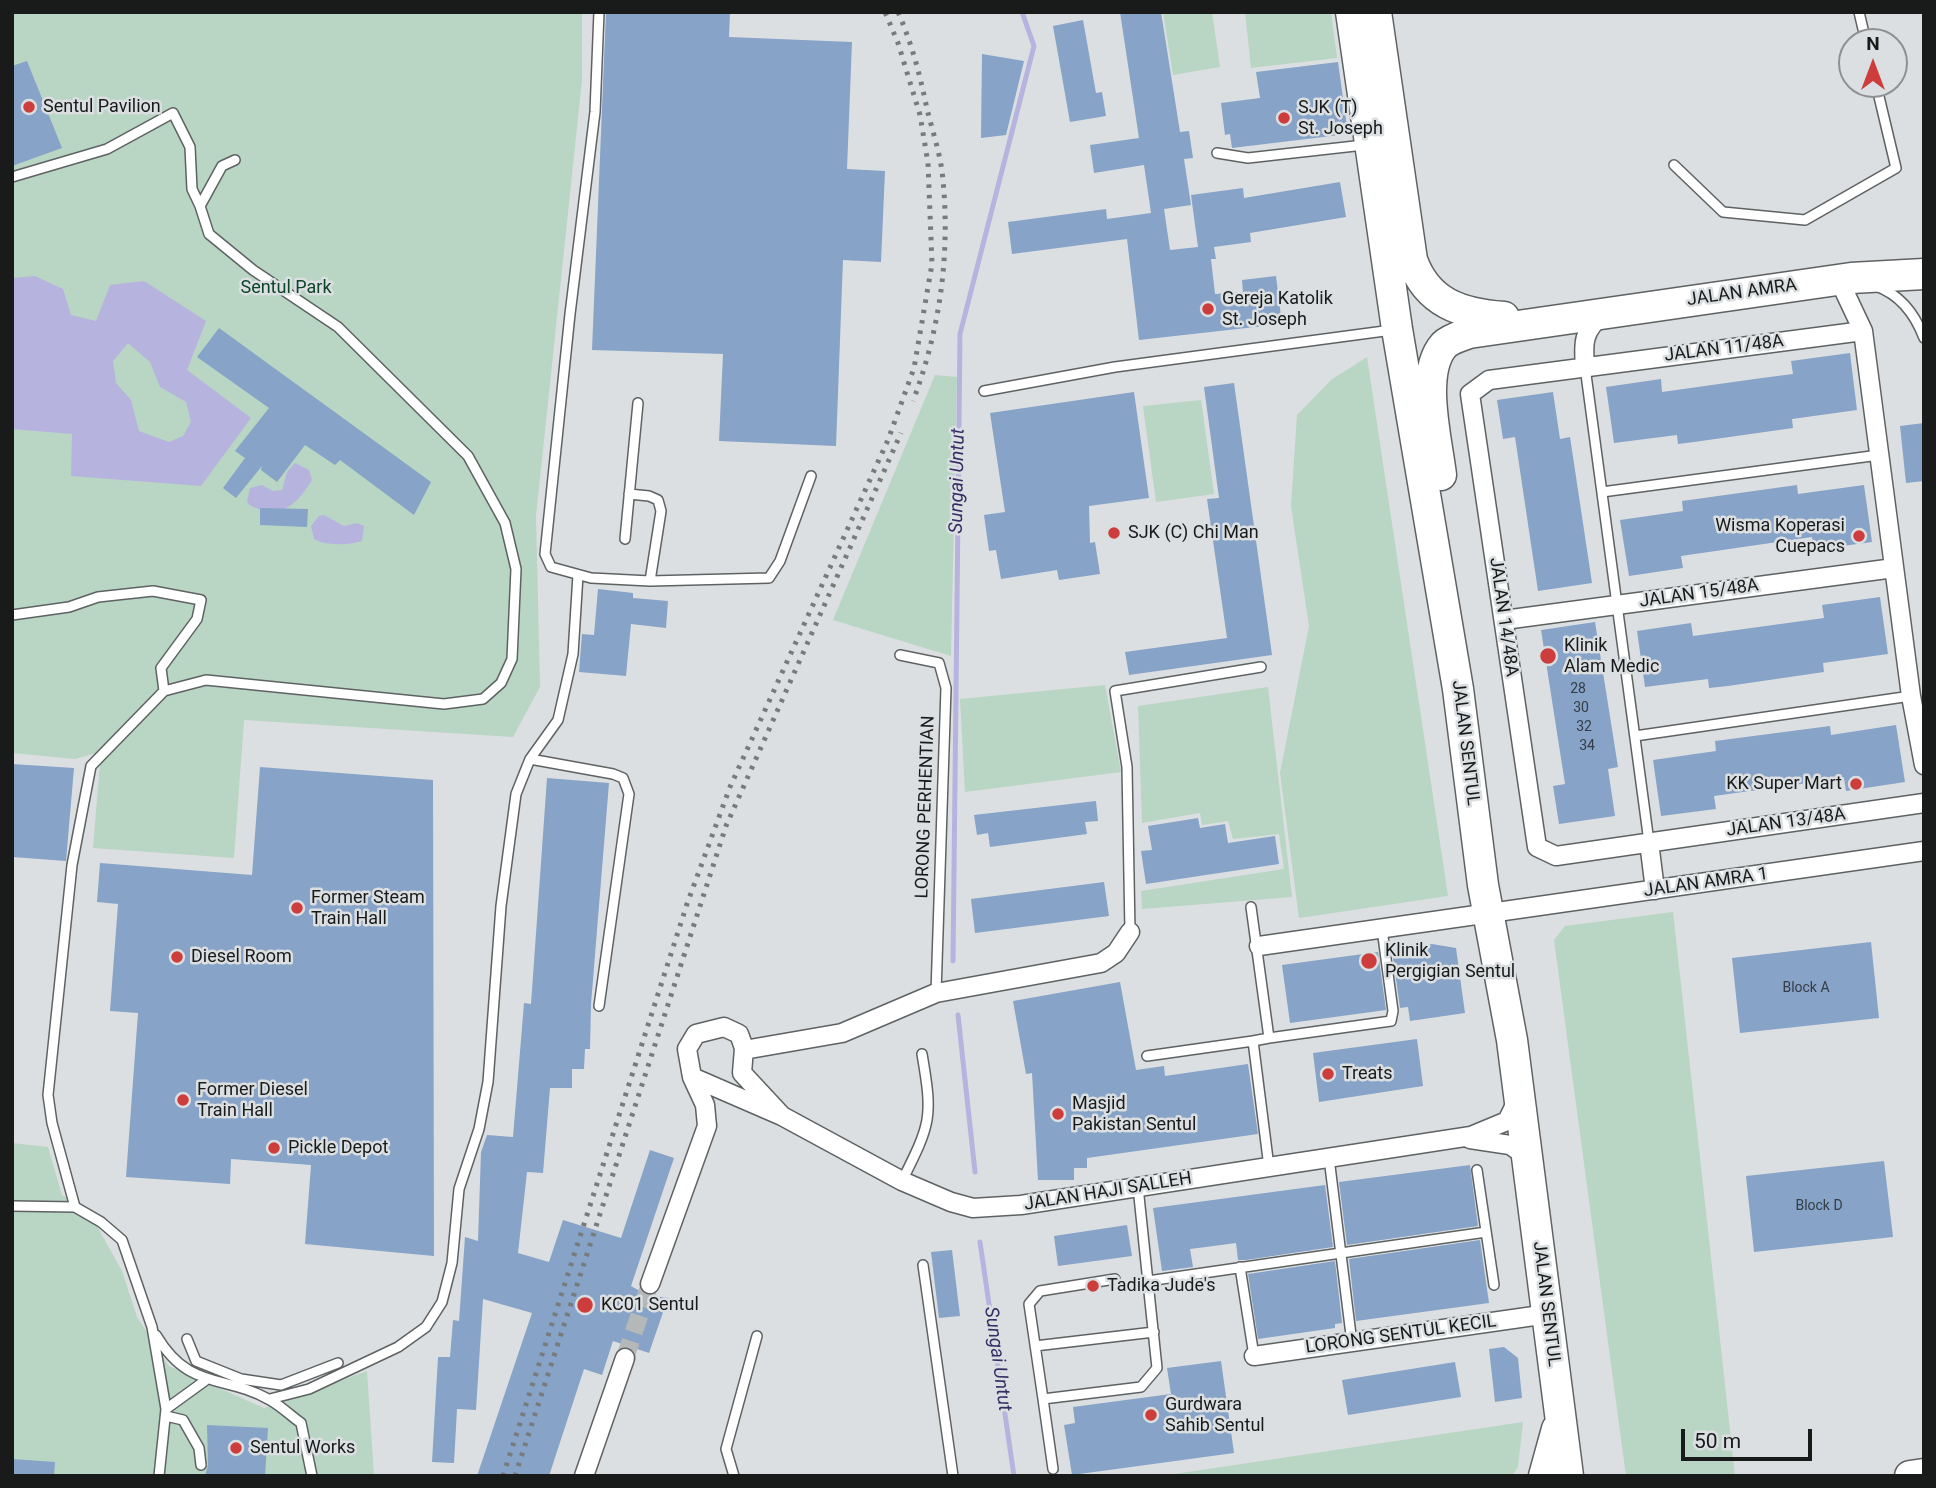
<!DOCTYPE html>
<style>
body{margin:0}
#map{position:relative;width:1936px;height:1488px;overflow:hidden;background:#dbdfe1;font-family:Roboto,sans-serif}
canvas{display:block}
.frame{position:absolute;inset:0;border:14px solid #191b1b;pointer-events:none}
.north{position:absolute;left:1838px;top:28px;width:70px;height:70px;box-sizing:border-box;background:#dbdfe1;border:2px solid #8d9192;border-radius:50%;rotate:0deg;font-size:19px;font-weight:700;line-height:28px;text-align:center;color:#191b1b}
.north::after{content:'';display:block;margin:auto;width:24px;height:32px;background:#cc3d3b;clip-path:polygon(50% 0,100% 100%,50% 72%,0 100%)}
.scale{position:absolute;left:1681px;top:1429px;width:131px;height:32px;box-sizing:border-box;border:4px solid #191b1b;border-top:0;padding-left:9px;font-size:21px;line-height:24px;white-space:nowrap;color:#191b1b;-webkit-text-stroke:5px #dbdfe1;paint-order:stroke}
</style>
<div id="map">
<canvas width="1936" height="1488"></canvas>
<div class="frame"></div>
<div class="north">N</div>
<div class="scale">50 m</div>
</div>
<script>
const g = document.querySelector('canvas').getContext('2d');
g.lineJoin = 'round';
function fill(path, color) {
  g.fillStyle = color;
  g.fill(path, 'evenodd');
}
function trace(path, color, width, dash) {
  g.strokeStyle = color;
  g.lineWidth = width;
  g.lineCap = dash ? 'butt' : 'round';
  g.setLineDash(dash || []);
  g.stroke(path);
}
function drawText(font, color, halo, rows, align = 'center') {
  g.font = font + ' Roboto,sans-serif';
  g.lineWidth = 5;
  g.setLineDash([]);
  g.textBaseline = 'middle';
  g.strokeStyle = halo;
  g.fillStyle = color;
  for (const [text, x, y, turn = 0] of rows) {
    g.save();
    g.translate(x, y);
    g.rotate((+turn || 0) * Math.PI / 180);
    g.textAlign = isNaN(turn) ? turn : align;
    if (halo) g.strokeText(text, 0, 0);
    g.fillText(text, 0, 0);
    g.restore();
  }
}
fill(new Path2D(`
 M12,12h570v68l-46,436 4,171 -27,50 -269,-17 -10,138 -141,-10 7,-85 -4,-10 -21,6 -63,-6z
 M1163,12h49l8,55 -47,8z
 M1245,12h86l6,46 -86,10z
 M1367,357l81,539 -149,22 -19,-145 29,-147 -18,-120 6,-91 34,-35z
 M935,375l22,2 -6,279 -118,-36z
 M1201,400l13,94 -58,8 -13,-96z
 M1105,685l16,87 -156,20 -5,-93z
 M1268,687l24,210 -150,12 -1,-18 143,-22 -5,-35 -46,5 -5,-18 -26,4 -2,-12 -58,10 -4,-117z
 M1673,912l62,564h-109l-72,-536 11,-14z
 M12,1143l36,4 14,48 27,17 33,59 15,46 32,49 95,42 103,-37 7,105h-362z
 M1523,1422l-5,45 -6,9h-351z`), '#b9d5c3');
fill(new Path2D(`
 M35,276l28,13 8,26 25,6 14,-36 34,-4 62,40 -19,49 64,48 -50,68 -130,-10 1,-42 -60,-5v-151zM128,343l22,19 10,25 26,15 5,20 -8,14 -14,6 -30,-11 -8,-31 -15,-17 -3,-22z
 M295,463l14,7 3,10c-16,25 -30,40 -61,26l-4,-4 3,-14 12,-3 11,6 9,-1 5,-18z
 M324,515l20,11 13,-3 7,3 -2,15c-11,4 -38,5 -48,-2l-3,-13 8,-10z`), '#b6b4df');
trace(new Path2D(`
 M953,961l7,-627 74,-288 -12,-34
 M958,1015l17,157
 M980,1242l34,234`), '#b6b4df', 5);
fill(new Path2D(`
 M606,12h124l-1,25 123,5 -5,127 38,2 -4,91 -38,-2 -7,186 -117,-5 4,-87 -131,-4z
 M1120,12h41l19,120 9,-1 4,27 -9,1 7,46 -27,4 6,41 28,-3 -7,-52 52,-7 1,10 96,-16 6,35 -96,16 1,9 -37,5 2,12h-5l4,35 28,-2 -1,-12 34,-4 6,48 -143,16 -12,-101 -115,15 -4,-32 98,-13 1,10 44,-6 -7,-48 -50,8 -4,-28 49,-7z
 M1083,20l13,73 6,-1 4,24 -36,6 -17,-96z
 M982,54l42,7 -18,74 -25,3z
 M27,61l35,87 -50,18v-100z
 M1338,62l10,72 -116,14 -2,-14 -5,1 -4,-32 39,-5 -4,-26z
 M219,328l212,154 -17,33 -74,-55 -5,5 -30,-20 -28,37 -16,-12 1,-4 -26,32 -13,-10 22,-30 -10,-7 34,-43 -72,-51z
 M1850,353l7,57 -65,9 1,9 -99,14 -16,2 -1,-9 -63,8 -8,-56 55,-8 1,13 100,-14 31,-4 -2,-13z
 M1234,383l38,272 -143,20 -4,-23 102,-14 -20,-139 12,-1 -15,-111z
 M1134,392l15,106 -60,8 1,37 5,-1 5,32 -41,6 -2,-10 -56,9 -5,-29 -7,1 -5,-36 21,-3 -15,-99z
 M1553,392l7,47 10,-2 22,146 -54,8 -23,-154 -12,2 -6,-39z
 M1924,423v58l-18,2 -6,-57z
 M1797,485l1,9 66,-9 8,57 -59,8 -1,-13 -131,19 2,12 -54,8 -9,-56 63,-9 -1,-10z
 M260,508l48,1 -1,18 -47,-2z
 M598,589l35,4v5l35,3 -2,27 -35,-4 -5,52 -47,-4 3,-38 12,1z
 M1880,597l8,57 -65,9 1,9 -96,14 -19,2 -1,-9 -63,8 -8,-56 54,-8 2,13 131,-18 -2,-13z
 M1595,622l23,145 -10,2 7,47 -56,8 -6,-38 12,-2 -24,-154z
 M1896,725l9,57 -59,9 -2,-13 -130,18 2,13 -55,7 -8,-56 63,-9 -1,-10 115,-15 1,9z
 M12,764l62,4 -8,93 -54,-4z
 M260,767l173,13 1,476 -129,-12 6,-79 -80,-6 -1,25 -104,-7 12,-164 -28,-2 8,-107 -21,-2 3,-39 152,12z
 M547,778l62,5 -18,221 -1,45h-5l-1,20h-12v19h-22l-7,85 -16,-1 -9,81 31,9 14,-42 58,18 29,-88 24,8 -43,128 16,9 21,3 -19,55 -36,-12 -11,34 -18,-6 -35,107h-72l55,-163 -49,-14 -7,111 -19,-1 -3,54 -22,-1 6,-105h12l3,-37 6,1 6,-84 13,4 3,-89 6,-17 26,2 11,-134 7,1z
 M1096,801l2,20 -13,1 2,12 -97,13 -2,-14 -11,2 -3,-20z
 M1198,818l2,10 25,-4 3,19 47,-7 4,28 -133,20 -5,-33 11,-1 -4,-24z
 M1104,882l5,34 -134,17 -4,-34z
 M1871,942l8,76 -139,15 -8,-75z
 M1432,944l24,4 9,65 -55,8 -2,-14 -8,1 -8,-58z
 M1378,952l8,58 -96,13 -8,-58z
 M1120,982l16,88 28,-4 1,10 83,-12 10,70 -171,24v10h-13v12h-36l-6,-107 -6,1 -13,-73z
 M1417,1039l6,47 -104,16 -6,-49z
 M1884,1161l9,76 -139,15 -8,-76z
 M1470,1165l8,61 -131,19 -8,-63z
 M1325,1185l8,62 -87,13h-8l-2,-17 -30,4 -16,2 3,18 -31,4 -9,-63z
 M1127,1225l5,31 -74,10 -4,-30z
 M1480,1240l9,63 -133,18 -7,-62z
 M952,1250l8,66 -21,2 -8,-66z
 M1335,1261l7,62 -7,1v4l-77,11 -10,-65z
 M1504,1347l14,11 4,40 -27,4 -6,-53z
 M1221,1361l13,92 -162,22 -8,-50 11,-2 -2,-16 98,-13 -4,-26z
 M1455,1362l6,35 -113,18 -6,-35z
 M207,1425l61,3 -3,48h-60l3,-11z
 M12,1459l43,3 -1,14h-42z`), '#87a3c7');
trace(new Path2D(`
 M625,1358l25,-74`), '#b4b8b9', 18, [18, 9]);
const lane = new Path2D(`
 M599,12l-4,100 -25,202 -25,240 6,13 40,11 59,3 119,-3 11,-17 31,-85
 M1859,12l7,30
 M1217,153l31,5 116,-13
 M1674,165l49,47 82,8 91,-52 -20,-84
 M12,177l95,-28 66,-36 17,34 2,42 8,17
 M1876,286c25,9 39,28 48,52
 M1585,367l64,475
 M984,391l131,-24 277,-37
 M1602,492l277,-37
 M629,494l20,2 9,4 3,11 -11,70
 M625,539l13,-136
 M12,615l57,-8 29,-10 55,-6 48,9 -4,19 -36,49 3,23 42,-11 238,24 39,-5 18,-16 11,-24 4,-90 -11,-46 -37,-67 -130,-129 -85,-57 -44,-36 -9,-28 22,-40 13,-6
 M900,655l39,8 7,25 -10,305
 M1635,736l276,-40
 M530,759l83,15 10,4 6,16 -30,212
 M1251,907l18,131 -16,3 16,126
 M1130,932l-3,-165 -12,-76 146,-24
 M1269,1038l122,-17 2,-10 -11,-82
 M1147,1056l106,-15
 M1329,1158l23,185
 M1477,1170l17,115
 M902,1181c29,-58 31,-63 20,-127
 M12,1206l63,1 26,15 21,18 30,87 14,82
 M75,1207l-23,-84 -4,-28 24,-230 19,-99 73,-75
 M923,1265l30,211
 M1240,1267l14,89
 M1115,1279l-75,12 -11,13 14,95 98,-12 16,-19 -19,-181
 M1148,1281l338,-49
 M156,1335c33,56 68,39 114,65 11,6 21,16 31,23l11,53
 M187,1339l9,22 45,18 40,6 57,-22
 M1035,1346l119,-14
 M270,1399l39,-10 89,-42 28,-20 16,-25 10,-39 7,-74 20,-60 9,-47 13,-176 15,-112 14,-35 28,-39 15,-66 5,-79
 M1043,1399l10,70
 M166,1416l17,4 16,28 2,17
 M159,1476l7,-67 40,-29
 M734,1476l-8,-27 31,-113`);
const street = new Path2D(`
 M1839,280l24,51 48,365 13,69
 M1863,331l-374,49 -19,14 67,453 19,9 368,-53
 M1585,367c-2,-24 -2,-36 17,-52
 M1504,620l390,-52
 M1649,842l6,48
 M1259,946l665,-95
 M744,1050l98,-17 94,-40 165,-30 15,-10 14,-21
 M782,1116l-40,-43 2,-25 -5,-14 -15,-7 -28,7 -9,15 5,28 90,39 120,65 49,21 22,6 48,-3 450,-69 36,-15 10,-20
 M1470,1139l40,6 17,12
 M650,1284l57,-158 -2,-21 -13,-28
 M1254,1356l294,-42
 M584,1476l41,-118`);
const primary = new Path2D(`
 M1351,12l46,317 61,360 25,196 29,155 56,436
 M1376,12l36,248c15,43 49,54 92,57
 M1441,475c-4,-35 -22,-102 3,-130 6,-6 17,-9 25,-12l382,-55 73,-4
 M1544,1476l13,-47
 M1910,1476l14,-2`);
trace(lane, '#5e6263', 12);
trace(street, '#5e6263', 21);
trace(primary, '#5e6263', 33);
trace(lane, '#fff', 9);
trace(street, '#fff', 18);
trace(primary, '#fff', 30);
trace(new Path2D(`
 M898,12c14,32 22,63 29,97 5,20 12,41 15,62 9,78 -1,156 -29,230
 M503,1476l184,-572 43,-117 158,-347 26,-72 18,-104 -4,-101 -8,-48 -22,-72 -13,-31
 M515,1476l211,-650 175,-393`), '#787b7c', 5, [3.5, 7]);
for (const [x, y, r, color] of [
 [29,107,7,"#cc3d3b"],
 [1284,118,7,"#cc3d3b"],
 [1208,309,7,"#cc3d3b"],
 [1114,533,7,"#cc3d3b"],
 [1859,536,7,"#cc3d3b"],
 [1548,656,9,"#cc3d3b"],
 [1856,784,7,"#cc3d3b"],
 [297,908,7,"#cc3d3b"],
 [177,957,7,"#cc3d3b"],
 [1369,961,9,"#cc3d3b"],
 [1328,1074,7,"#cc3d3b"],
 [183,1100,7,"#cc3d3b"],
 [1058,1114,7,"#cc3d3b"],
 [274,1148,7,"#cc3d3b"],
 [1093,1286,7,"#cc3d3b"],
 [585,1305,9,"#cc3d3b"],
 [1151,1415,7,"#cc3d3b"],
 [236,1448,7,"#cc3d3b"]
]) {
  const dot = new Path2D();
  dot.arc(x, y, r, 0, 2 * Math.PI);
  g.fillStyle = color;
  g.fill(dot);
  trace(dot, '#dbdfe1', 2.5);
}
drawText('14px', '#343d46', null, [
 ["28",1578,689],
 ["30",1581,708],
 ["32",1584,727],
 ["34",1587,746],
 ["Block A",1806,988],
 ["Block D",1819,1206]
]);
drawText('18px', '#191b1b', '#dbdfe1', [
 ["Sentul Pavilion",43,107],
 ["SJK (T)",1298,108],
 ["St. Joseph",1298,129],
 ["Gereja Katolik",1222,299],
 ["St. Joseph",1222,320],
 ["Wisma Koperasi",1845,526,"right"],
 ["Cuepacs",1845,547,"right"],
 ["SJK (C) Chi Man",1128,533],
 ["Klinik",1564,646],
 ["Alam Medic",1564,667],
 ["KK Super Mart",1842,784,"right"],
 ["Former Steam",311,898],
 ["Train Hall",311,919],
 ["Klinik",1385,951],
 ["Pergigian Sentul",1385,972],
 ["Diesel Room",191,957],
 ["Treats",1342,1074],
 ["Former Diesel",197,1090],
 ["Train Hall",197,1111],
 ["Masjid",1072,1104],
 ["Pakistan Sentul",1072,1125],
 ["Pickle Depot",288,1148],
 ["Tadika Jude's",1107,1286],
 ["KC01 Sentul",601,1305],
 ["Gurdwara",1165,1405],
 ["Sahib Sentul",1165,1426],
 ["Sentul Works",250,1448]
], 'left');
drawText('18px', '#0e4529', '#dbdfe1', [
 ["Sentul Park",286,288]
]);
drawText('18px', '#191b1b', '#dbdfe1', [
 ["JALAN AMRA",1742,293,-8],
 ["JALAN 11/48A",1724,349,-7],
 ["JALAN 15/48A",1699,594,-8],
 ["JALAN 14/48A",1503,617,82],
 ["JALAN SENTUL",1465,743,83],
 ["LORONG PERHENTIAN",926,807,-88],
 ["JALAN 13/48A",1786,823,-8],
 ["JALAN AMRA 1",1706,883,-8],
 ["JALAN HAJI SALLEH",1108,1192,-9],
 ["JALAN SENTUL",1546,1304,83],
 ["LORONG SENTUL KECIL",1401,1335,-8]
]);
drawText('italic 19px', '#352d63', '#dbdfe1', [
 ["Sungai Untut",958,481,-89],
 ["Sungai Untut",997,1359,82]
]);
</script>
